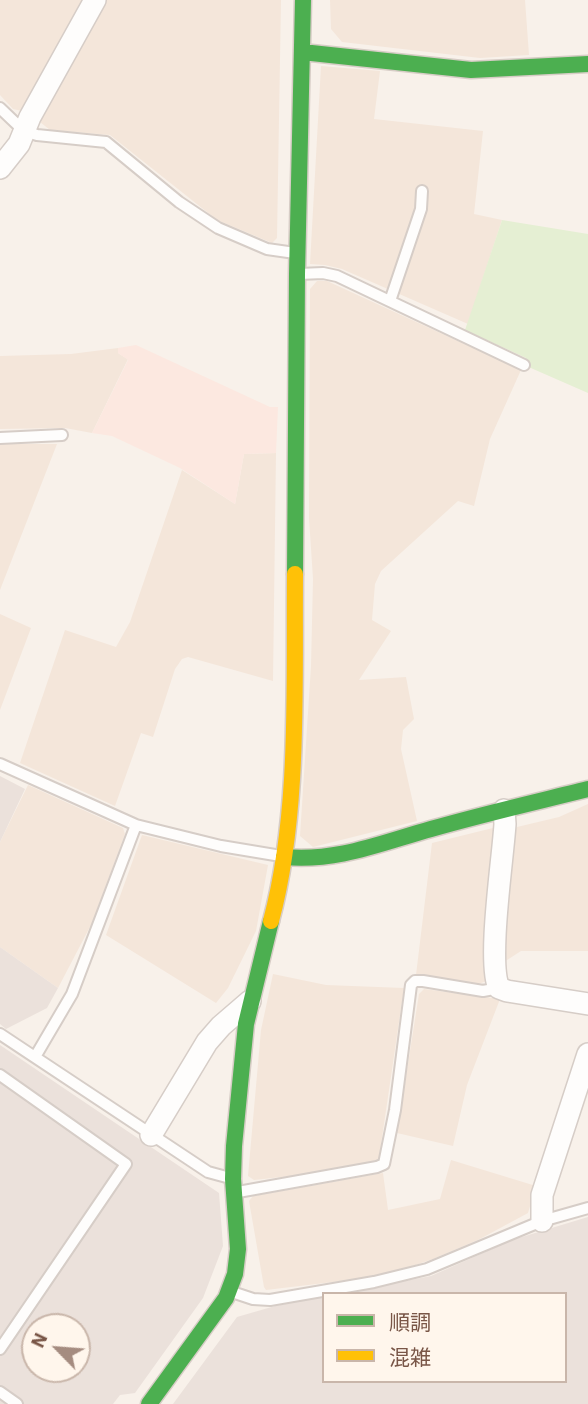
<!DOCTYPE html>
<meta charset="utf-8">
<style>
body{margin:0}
#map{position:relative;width:588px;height:1404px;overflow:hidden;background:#f8f1ea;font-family:"IBM Plex Sans","Noto Sans JP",sans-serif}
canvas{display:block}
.legend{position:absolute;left:322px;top:1292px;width:245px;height:91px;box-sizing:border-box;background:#fff6ec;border:2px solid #c9b6aa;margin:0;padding:9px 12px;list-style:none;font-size:21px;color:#795647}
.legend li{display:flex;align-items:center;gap:14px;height:35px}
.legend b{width:35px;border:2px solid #c9b6aa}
.north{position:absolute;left:21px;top:1313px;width:70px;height:70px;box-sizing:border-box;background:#fff6ec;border:2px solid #c9b6aa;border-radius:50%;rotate:295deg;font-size:19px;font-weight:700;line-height:28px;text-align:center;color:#795647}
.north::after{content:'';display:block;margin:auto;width:24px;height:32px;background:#a58c80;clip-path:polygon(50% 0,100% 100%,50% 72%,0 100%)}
</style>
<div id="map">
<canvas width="588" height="1404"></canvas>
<ul class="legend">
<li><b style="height:9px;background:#4caf50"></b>順調</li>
<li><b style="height:9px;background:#ffc107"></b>混雑</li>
</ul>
<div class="north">N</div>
</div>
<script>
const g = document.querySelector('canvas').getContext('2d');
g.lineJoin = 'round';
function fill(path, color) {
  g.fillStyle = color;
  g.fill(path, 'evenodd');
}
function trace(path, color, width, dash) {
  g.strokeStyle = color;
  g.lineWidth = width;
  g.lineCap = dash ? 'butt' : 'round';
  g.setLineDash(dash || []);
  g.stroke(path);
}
fill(new Path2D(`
 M0,0h83l-61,111 -9,-2 -13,-14z
 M107,0h174l-4,238 -5,5 -55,-23 -107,-85 -60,-5 -10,-8z
 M330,0h195l4,55 -49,3 -138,-16 -11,-13z
 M321,66l59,5 -6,48 109,12 -9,83 28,6 -34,104 -126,-55 -17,-4 -15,-1z
 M317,281h10l194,89 -31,69 -16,67 -16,-5 -77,70 -6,13 -3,36 19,11 -32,49 47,-3 8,42 -11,11 -2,19 16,72 -104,26 -13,-11 11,-170 2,-87 -4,-61 1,-229z
 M118,348v5l10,6 -36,74 -27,-5 -65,1v-73l71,-2z
 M0,444h57l-57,146z
 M276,453l-3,228 -85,-24 -6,2 -7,10 -22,68 -12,-4 -26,73 -95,-43 45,-133 51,17 14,-25 52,-152 53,34 9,-50z
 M0,614l31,14 -31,82z
 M28,785l95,43 2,6 -33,89 -34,65 -58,-41v-105z
 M588,804v147h-67l-17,11 10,-132 3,-3 42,-10z
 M497,827l-8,153 -13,5 -60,-10 16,-132z
 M142,835l126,30 -12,66 -28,57 -12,15 -110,-68z
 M273,974l53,11 78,3 -25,170 -3,4 -58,11 -64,7 -6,-4 13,-146z
 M424,989l76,10 -33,86 -14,61 -56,-13 22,-139z
 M451,1160l85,26 -8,27 -50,27 -45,19 -41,14 -17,4 -109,13 -2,-3 -15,-86 4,-5 130,-23 5,37 52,-11z`), '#f4e6da');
fill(new Path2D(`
 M136,345l134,62h8l-2,46 -32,1 -9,50 -55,-36 -68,-32 -20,-3 36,-73 -10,-7v-5z`), '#fce8e0');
fill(new Path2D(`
 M0,776l25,13 -25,53z
 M0,947l58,41 -11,20 -41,21 -6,-5z
 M0,1045l219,148 4,53 -20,52 -68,95 -15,2 -7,9h-113zM35,1327h42v42h-42z
 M588,1217v187h-415l64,-87 38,-11 49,-10v85h241v-87h-228l94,-18 81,-36z`), '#ebe1db');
fill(new Path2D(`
 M502,220l86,14v159l-64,-28 2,-7 -61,-28z`), '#e5efd3');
const lane = new Path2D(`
 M0,108l24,23 13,4 69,7 73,60 39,26 49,21 28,4
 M299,274l24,-1 14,3 187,89
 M390,301l31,-92 1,-18
 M0,438l62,-3
 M0,764l136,61 85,21 60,10
 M0,1034l208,138 22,6
 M35,1057l37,-63 64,-169
 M0,1075l126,89 -126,185
 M238,1192l139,-25 7,-3 11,-54 16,-125 4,-4h8l60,10 16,-3
 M232,1292l21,7 17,1 104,-18 53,-13 115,-48 46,-13
 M0,1392l17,12`);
const street = new Path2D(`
 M0,168l19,-24 11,-27 65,-117
 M504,810l1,14c-2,34 -18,138 -6,164l8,3 81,13
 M151,1135l56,-93 14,-16 29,-25
 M542,1221v-26l46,-141`);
const fast = new Path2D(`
 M302,52l169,18 117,-6
 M295,574l2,-300 6,-274
 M284,857c53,5 97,-14 147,-28 52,-15 105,-27 157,-40
 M149,1404l77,-106 9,-24 3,-25 -5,-70 1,-33 12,-122 25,-103`);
const slow = new Path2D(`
 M271,921c29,-108 23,-235 24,-347`);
trace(lane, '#d6cdc7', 14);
trace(street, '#d6cdc7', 24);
trace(fast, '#d7cdc6', 19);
trace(slow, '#d7cdc6', 19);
trace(lane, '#fefdfc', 10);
trace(street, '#fefdfc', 21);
trace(fast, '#4caf50', 16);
trace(slow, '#ffc107', 16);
</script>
